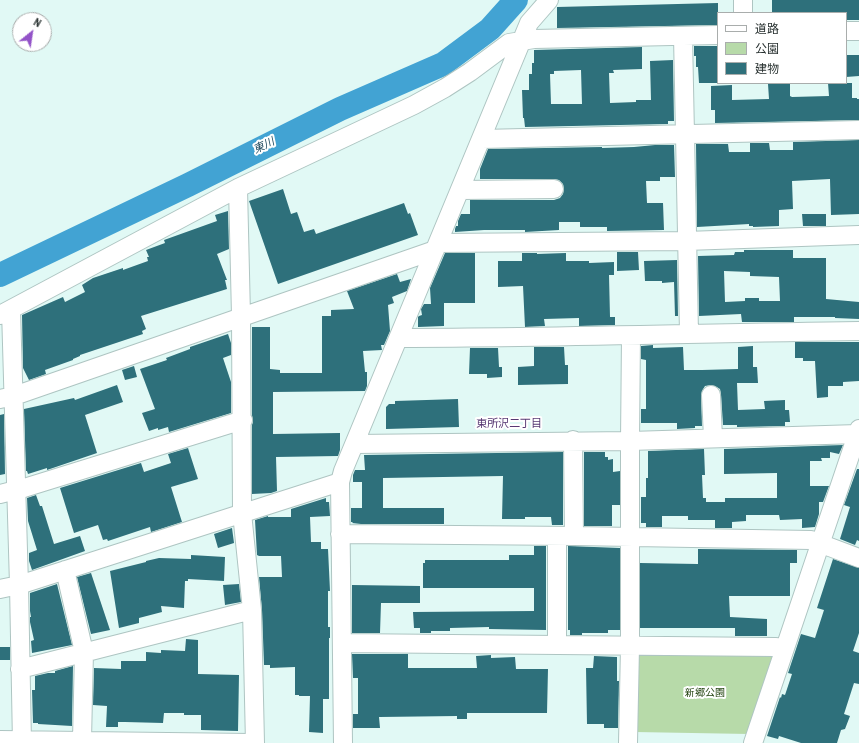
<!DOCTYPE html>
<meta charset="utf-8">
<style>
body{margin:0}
#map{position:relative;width:859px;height:743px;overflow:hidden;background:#e1f9f5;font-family:"Archivo Narrow","Noto Sans JP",sans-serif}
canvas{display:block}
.legend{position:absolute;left:717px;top:12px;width:130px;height:72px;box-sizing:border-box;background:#fff;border:1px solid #a9adac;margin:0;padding:5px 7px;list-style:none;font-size:12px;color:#283130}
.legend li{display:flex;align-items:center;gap:8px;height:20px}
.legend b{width:20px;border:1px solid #a9adac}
.north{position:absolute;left:12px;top:12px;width:40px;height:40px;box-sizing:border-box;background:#fff;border:1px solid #a9adac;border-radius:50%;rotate:30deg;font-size:11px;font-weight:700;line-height:16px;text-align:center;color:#283130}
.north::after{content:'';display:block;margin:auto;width:14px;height:18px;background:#9353c8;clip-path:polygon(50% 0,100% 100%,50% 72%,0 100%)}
</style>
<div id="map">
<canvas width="859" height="743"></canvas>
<ul class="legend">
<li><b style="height:5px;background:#fff"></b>道路</li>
<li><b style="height:11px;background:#b7daa9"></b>公園</li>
<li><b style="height:11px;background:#2e707b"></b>建物</li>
</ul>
<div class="north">N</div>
</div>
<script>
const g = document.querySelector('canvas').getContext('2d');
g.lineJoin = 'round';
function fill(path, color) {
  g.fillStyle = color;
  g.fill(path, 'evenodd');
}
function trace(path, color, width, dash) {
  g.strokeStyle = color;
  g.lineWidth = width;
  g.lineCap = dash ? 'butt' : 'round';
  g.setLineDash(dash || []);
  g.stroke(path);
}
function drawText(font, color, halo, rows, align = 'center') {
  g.font = font + ' "Archivo Narrow","Noto Sans JP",sans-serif';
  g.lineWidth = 4;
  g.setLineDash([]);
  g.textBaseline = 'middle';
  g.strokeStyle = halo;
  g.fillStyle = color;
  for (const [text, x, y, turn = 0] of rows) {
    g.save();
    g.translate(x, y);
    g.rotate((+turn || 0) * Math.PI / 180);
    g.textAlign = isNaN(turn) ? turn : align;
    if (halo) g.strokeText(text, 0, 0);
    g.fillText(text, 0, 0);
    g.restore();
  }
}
fill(new Path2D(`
 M636,652h135l4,4 -26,78 -114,-2z`), '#b7daa9');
trace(new Path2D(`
 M0,275l188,-90 152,-76 103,-45 47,-35 26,-29`), '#42a3d3', 24);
fill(new Path2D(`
 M772,0h87v20h-13v-7h-74z
 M718,3v22l-161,3v-21z
 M694,46h24v37h-19l-1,-16h-2v-11h-2z
 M642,47v22l-29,1 1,3h-5l1,30 26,-1v-2h15l-1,-39 23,-1 1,61h-6v3l-143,3 -1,-9h-1l-1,-28h7v-16h3v-11h2v-13zM581,70l1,34h-31l-1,-30h4v-3z
 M846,55h13v21l-13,1z
 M828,83h24v15h5v1h2v21l-144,3v-13h-4v-24l21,-1v15l37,-1 -1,-15h22v12l2,1 37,-1z
 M859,140v74l-28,1 -1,-36 -38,2 1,28 -14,1v16l-26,1v-1h-4v-2l-52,3 -1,-83h32l1,8h21v-9h19l1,7h23v-8z
 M655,145h19l1,32h-15v4h-14l1,22h16l1,27 -57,1v-4h-27v-5h-21v8l-34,2v-2h-41l-29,2v-3l1,-3h2v-5l3,-7h9v-14h84l6,-2 3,-4 1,-5 -1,-5 -4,-4 -5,-1h-74v-10l8,-20 114,-2v1l32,-1z
 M283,189l8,25 6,-2 7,20 10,-3 2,5 88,-31 4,11 2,-1 8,22 -140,49 -29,-83z
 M228,211l1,38 -12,5 10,26h-2l2,9 -86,27 5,13 -4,2 1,3 -63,21v1l-7,3v1l-28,10 1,4 -17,6 -6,-12 -1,-53 41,-18 2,5 20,-10 -3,-7 11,-7 30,-10v2l25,-9 -1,-4h2l-3,-7 19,-7 -1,-3 53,-19 -2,-6z
 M802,214h24v12h-23z
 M744,250h49v8h33v41l33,3v17l-24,-1v-1h-41v5h-52l-1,-8 -42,2 -1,-60 36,-1 1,-3h9zM724,271l26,1v4l29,1 1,24h-21v-3h-14v3l-20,1z
 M617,252h21l1,18 -22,1z
 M445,253h30v50h-31v23l-26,1v-10l1,-1 3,-1 -1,-6 3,-5h7l-1,-16z
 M522,253h15v1l29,-1v8h23v2l25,-1v13h-5l1,42h5v8l-36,1v-8l-35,1 1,7 -20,1 -2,-41 -25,1v-26h24z
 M677,260l1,56h-3l-1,-34 -12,1v-2h-17l-1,-20z
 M397,274l3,8 11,-3 -4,12 -15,6 2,6 -6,2 2,26 -6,14h-3l1,5 -19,1 2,21h2v14l-2,5 -92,1v42l67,-1v17l-2,6 -62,1 1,34 -6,2 -19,1v-69l1,-3 -1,-7v-88h18v42l10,1v3h42v-57h9v-6l23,-1 -7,-18z
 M228,334l3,9v12l-8,3 8,24v31l-62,19 -1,-5 -10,3v-2l-9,3 -7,-18 13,-4 -15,-40 27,-9 -1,-2 24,-9v-2z
 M795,342h64v39l-16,1v4h-15v11l-11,1 -2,-37h-12v-3h-8z
 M653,345v3l30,-1 1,23h18l36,-1v-22l15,-1v21h4l1,16h-21l1,27 27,-1 -1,-8 21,-1v10h4l1,12h-5v4l-48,1v-2h-14l-2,-31 -1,-5 -5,-3 -4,-1 -6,1 -3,5 -1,4 1,31h-7v2l-18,1v-6h-36v-14h5v-49l-5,-1v-13z
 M534,347h30l1,18h3v19l-50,1v-18l16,-1z
 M470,348h28l1,19h3v10l-15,1v-4h-18z
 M134,366l3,11 -12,3 -3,-10z
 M117,385l6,17 -38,13 12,38 -50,17v-2l-19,6 -1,-3h-1l-2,-62 50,-11 1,2z
 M458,399l1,28 -73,2v-22l3,-3h6v-3z
 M4,414l1,60 -5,1v-60z
 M843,445l-4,9 -9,-2v6h-9l1,3h-12v25h19l-6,16h-4v12l-4,13 -13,1v-9l-22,1 -1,-5h-33v6l-14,1v6h-17v-8h-27v-4h-26v11h-16v-4h-5v-26h5v-19h2v-27l56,-2 1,26h-3l1,23h3v4h19v-4h52v-25l-53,1v-25z
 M188,448l10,31 -27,8 11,35 -31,10 -1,-5 -42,14 -1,-2 -4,1 -5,-15 -24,8 -14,-45 81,-25 3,9 27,-9 -3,-9z
 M563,452v73h-11l-1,-8h-26v2h-23l1,-43 -120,2v30h61v16h-83l-9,-1 1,-1h-2v-14h11v-26h-9v-7l2,-5h10l-1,-15z
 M584,452h21v5h3v3l5,-1v13l7,-1v34h-8v21h-28z
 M857,469h2v72l-2,-1 -2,5 -15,-6 10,-32 -6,-2z
 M36,495l4,11h2l12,38 26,-8 5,15 -53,19 -3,-9v-8l8,-3 -9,-29 -1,-23z
 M326,498v4h3l1,14 -20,1 1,25h10v7h7l2,42h-2v36h2v11h-1v61h-6v34l-14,-1 1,-36h-11v-1h-4v-28l-25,1v-3h-6l-2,-55 -3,-33h23l-1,-21h-22l-2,-1 -2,-35 13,-4v1h23v-8z
 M232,528l2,15 -16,5 -4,-14z
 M534,546h12v84l-57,-1v-2l-39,1v3h-19v2h-11v-5h-6l-1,-16 121,-1v-23h-111v-25h2v-3h84v-5h25z
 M568,546l52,2v82h-12v3h-26v2h-12v-5h-2z
 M698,549l99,1v13h-7v33h-61l1,21 37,2v17h-32v-8h-95v-65l58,1z
 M191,555l34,2 -1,24 -36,-2v2h-3l-1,27 -23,-2 1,6 -23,6v5l-20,5 -9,-57 36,-9v-1l13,-3 32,1z
 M833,559l26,9v65l-6,18 6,2v31l-5,-1 -10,31 6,2 -5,13 -4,1 -4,13h-36l-22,-7 -1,3 -11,-3 13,-39 1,1 1,-4 3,1 7,-21 -4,-1 13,-39 14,4 9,-28 -7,-2z
 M91,573l19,57 -19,4 -14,-57z
 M57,584l15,61 -40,8 -1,-12 3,-1 -4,-18v-5h1l-1,-6v-18z
 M239,584l2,18 -16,3 -2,-20z
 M352,585l68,1v17h-39l-1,30h-28z
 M186,639l12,1v34l41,1 -1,56 -37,-1v-15h-17v-2h-20l-1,10 -38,-1h-7v5h-12l1,-21 -14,-1 1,-37 27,1v-8h25v-9l15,1v-3l24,1z
 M0,647h10v13h-10z
 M352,654h56v14h69l-1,-12 15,-1v3l24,-1 1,12h32l-1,44h-80v6h-10v-3l-78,1 1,11h-27v-14h5v-36h-5z
 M594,656l23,1v24h2l-1,47h-14v-4h-17l-1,-56h7z
 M73,666l-1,60 -34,-2v-1h-5l-1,-33h3v-14l13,-3h7v-2z`), '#2e707b');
const minor = new Path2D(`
 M743,0v13
 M846,31h13
 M683,36l6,297
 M482,139l377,-9
 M238,188l3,128 1,197 10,97 3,133
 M461,190l93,-1
 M438,243l248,-2 173,-6
 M11,310l8,275 3,158
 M0,315l238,-127 176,-83 31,-17 25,-16 39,-29 25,-4 184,-4
 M399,338c153,0 307,-5 460,-7
 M711,395l2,43
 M0,399l14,-3 421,-146
 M573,440l1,96
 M355,444l275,-3 228,-7
 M0,494l24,-6 219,-68
 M340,534l234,2 237,4 48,18
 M65,570l19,82 -2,88
 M0,589l19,-4 321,-103
 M342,643l433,4 9,1
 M557,645v-109
 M20,669l232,-59
 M0,740l251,3
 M343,743l-3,-261 3,-11 186,-448 20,-23
 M628,743l2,-96v-206l1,-105
 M753,743l106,-314`);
trace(minor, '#aec5c2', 20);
trace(minor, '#fff', 18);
drawText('10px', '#1b3c07', '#fff', [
 ["新郷公園",705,693]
]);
drawText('italic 11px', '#254d62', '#fff', [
 ["東川",264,146,-26]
]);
drawText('11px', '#573873', '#fff', [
 ["東所沢二丁目",509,424]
]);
</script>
